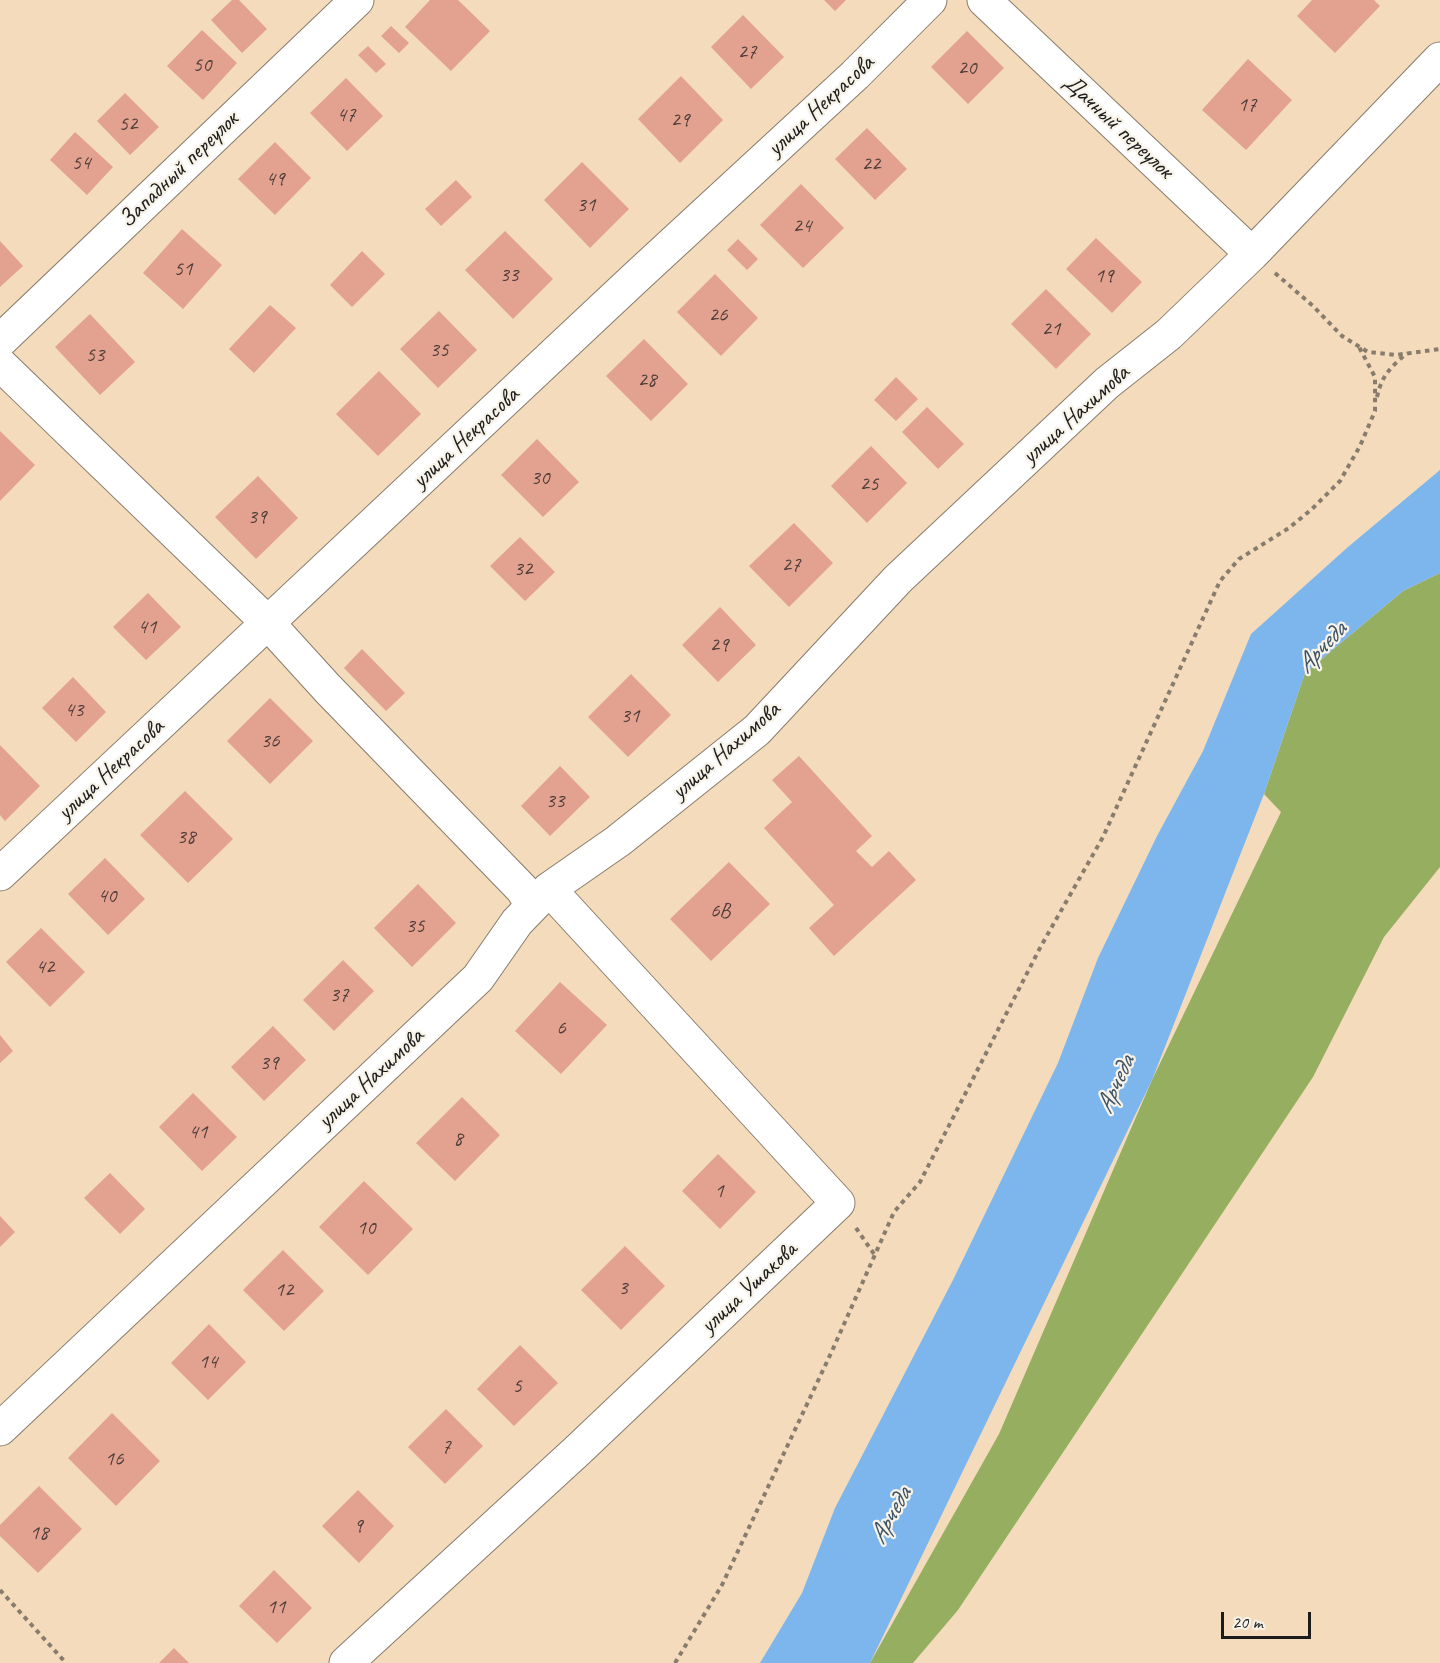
<!DOCTYPE html>
<meta charset="utf-8">
<style>
body{margin:0}
#map{position:relative;width:1440px;height:1663px;overflow:hidden;background:#f3dbbc;font-family:Caveat,sans-serif}
canvas{display:block}
.scale{position:absolute;left:1221px;top:1612px;width:90px;height:27px;box-sizing:border-box;border:3px solid #1c1c1c;border-top:0;padding-left:8px;font-size:18px;line-height:21px;white-space:nowrap;color:#1c1c1c;-webkit-text-stroke:4px #f7f3e8;paint-order:stroke}
</style>
<div id="map">
<canvas width="1440" height="1663"></canvas>
<div class="scale">20 m</div>
</div>
<script>
const g = document.querySelector('canvas').getContext('2d');
g.lineJoin = 'round';
function fill(path, color) {
  g.fillStyle = color;
  g.fill(path, 'evenodd');
}
function trace(path, color, width, dash) {
  g.strokeStyle = color;
  g.lineWidth = width;
  g.lineCap = dash ? 'butt' : 'round';
  g.setLineDash(dash || []);
  g.stroke(path);
}
function drawText(font, color, halo, rows, align = 'center') {
  g.font = font + ' Caveat,sans-serif';
  g.lineWidth = 4.5;
  g.setLineDash([]);
  g.textBaseline = 'middle';
  g.strokeStyle = halo;
  g.fillStyle = color;
  for (const [text, x, y, turn = 0] of rows) {
    g.save();
    g.translate(x, y);
    g.rotate((+turn || 0) * Math.PI / 180);
    g.textAlign = isNaN(turn) ? turn : align;
    if (halo) g.strokeText(text, 0, 0);
    g.fillText(text, 0, 0);
    g.restore();
  }
}
fill(new Path2D(`
 M1440,573v294l-56,70 -71,140 -355,533 -45,53h-43l129,-229 153,-354 129,-268 -17,-18 41,-121 98,-82z`), '#95ae60');
fill(new Path2D(`
 M1440,470v103l-37,18 -98,82 -41,121 -112,286 -282,583h-110l42,-70 33,-85 118,-228 105,-217 40,-105 59,-122 46,-85 48,-117 97,-87z`), '#7cb6ed');
fill(new Path2D(`
 M232,0h7l28,29 -25,24 -31,-33z
 M430,0h28l32,31 -39,40 -46,-44z
 M824,0h22l-11,11z
 M1312,0h62l6,6 -45,47 -38,-37z
 M743,15l41,42 -33,32 -40,-42z
 M391,26l18,17 -10,10 -18,-17z
 M202,30l35,33 -34,37 -36,-34z
 M967,31l37,37 -36,36 -37,-37z
 M368,46l18,18 -10,9 -18,-18z
 M1248,59l44,41 -46,50 -44,-40z
 M681,76l42,44 -43,43 -42,-44z
 M346,78l37,38 -36,35 -37,-38z
 M125,93l34,34 -29,28 -33,-34z
 M867,128l40,41 -32,31 -40,-41z
 M75,132l38,35 -26,28 -37,-35z
 M275,142l36,36 -36,37 -37,-36z
 M582,162l47,47 -39,39 -46,-48z
 M456,180l16,17 -31,29 -16,-17z
 M801,184l43,44 -41,40 -43,-43z
 M182,229l40,36 -39,44 -40,-36z
 M505,231l48,48 -40,40 -48,-49z
 M1096,238l46,44 -30,31 -46,-44z
 M738,239l20,20 -11,11 -20,-20z
 M0,241l23,25 -23,21z
 M362,251l23,23 -33,33 -22,-22z
 M715,274l43,44 -37,38 -44,-44z
 M1046,289l45,45 -35,35 -45,-45z
 M270,305l26,23 -42,45 -25,-24z
 M439,311l38,39 -39,38 -38,-39z
 M90,314l45,48 -35,33 -45,-48z
 M644,339l44,45 -37,37 -45,-45z
 M379,371l42,43 -43,42 -42,-42z
 M896,377l22,22 -22,22 -22,-21z
 M927,407l37,37 -26,25 -36,-37z
 M0,431l35,34 -35,36z
 M537,439l42,43 -36,35 -42,-42z
 M871,446l36,37 -40,40 -36,-37z
 M258,476l40,42 -42,41 -41,-42z
 M794,523l39,40 -44,44 -40,-41z
 M520,537l35,35 -30,29 -35,-35z
 M148,593l33,34 -35,33 -33,-33z
 M720,607l36,38 -38,37 -36,-37z
 M362,649l43,44 -19,18 -42,-43z
 M631,674l40,41 -43,42 -40,-40z
 M73,677l33,35 -30,30 -34,-34z
 M270,698l43,43 -43,43 -43,-43z
 M0,745l40,41 -35,35 -5,-6z
 M799,756l73,80 -16,15 16,16 17,-16 27,29 -82,76 -25,-28 25,-23 -70,-77 28,-26 -20,-22z
 M560,766l30,31 -40,39 -29,-30z
 M185,791l48,48 -45,44 -48,-48z
 M105,858l40,41 -37,36 -40,-41z
 M729,862l41,42 -59,57 -41,-42z
 M418,884l38,39 -44,44 -38,-39z
 M41,928l44,44 -35,35 -44,-45z
 M343,960l31,31 -40,40 -31,-31z
 M560,982l47,43 -46,49 -46,-43z
 M273,1026l33,34 -42,41 -33,-34z
 M0,1035l13,16 -13,12z
 M193,1093l44,44 -35,34 -43,-44z
 M462,1097l38,38 -45,46 -39,-38z
 M718,1154l38,38 -36,37 -38,-38z
 M110,1173l35,36 -25,25 -36,-36z
 M364,1181l49,48 -45,46 -49,-48z
 M0,1216l15,16 -15,15z
 M625,1246l40,40 -44,44 -40,-40z
 M283,1250l41,41 -40,40 -41,-41z
 M209,1324l37,38 -38,38 -37,-37z
 M520,1345l38,38 -44,43 -37,-37z
 M446,1409l37,37 -38,38 -37,-37z
 M112,1413l48,48 -44,45 -48,-48z
 M39,1486l43,43 -44,44 -38,-37v-11z
 M358,1490l36,36 -35,37 -37,-37z
 M274,1570l38,38 -35,35 -38,-37z
 M174,1648l15,15h-30z`), '#e3a18f');
const minor = new Path2D(`
 M984,0l268,254
 M0,341l357,-341
 M0,364l267,258 61,67 194,200 10,16
 M0,874l634,-595 221,-204 75,-75
 M0,1429l478,-451 39,-56 32,-33 69,-48 139,-111 141,-151 209,-196 62,-49 83,-80 188,-195
 M346,1663l231,-212 261,-248 -289,-314`);
trace(minor, '#887c6c', 35);
trace(new Path2D(`
 M1275,273l38,33 29,30 26,16 28,3 44,-6
 M1377,397c5,-22 13,-29 30,-44
 M856,1228l18,26
 M0,1590l66,73
 M675,1663l47,-78 110,-234 62,-139 26,-30 121,-236 62,-109 117,-256 19,-22 50,-31 23,-19 28,-28 20,-35 15,-35v-34l-16,-30`), '#887c6c', 4, [4.5, 4.5]);
trace(minor, '#fff', 33);
drawText('21px', '#4e3d39', null, [
 ["27",747,52],
 ["50",202,65],
 ["20",967,68],
 ["17",1247,105],
 ["47",346,115],
 ["29",680,120],
 ["52",128,124],
 ["54",81,163],
 ["22",871,164],
 ["49",275,179],
 ["31",586,205],
 ["24",802,226],
 ["51",183,269],
 ["33",509,275],
 ["19",1104,276],
 ["26",718,315],
 ["21",1051,329],
 ["35",439,350],
 ["53",95,355],
 ["28",647,380],
 ["30",540,478],
 ["25",869,484],
 ["39",257,517],
 ["27",791,565],
 ["32",523,569],
 ["41",147,627],
 ["29",719,645],
 ["43",74,710],
 ["31",630,716],
 ["36",270,741],
 ["33",555,801],
 ["38",186,837],
 ["40",107,896],
 ["6В",720,911],
 ["35",415,926],
 ["42",45,967],
 ["37",339,995],
 ["6",561,1028],
 ["39",269,1063],
 ["41",198,1132],
 ["8",458,1139],
 ["1",719,1191],
 ["10",366,1228],
 ["3",623,1288],
 ["12",284,1290],
 ["14",208,1362],
 ["5",517,1386],
 ["7",446,1447],
 ["16",114,1459],
 ["9",358,1526],
 ["18",39,1533],
 ["11",276,1607]
]);
drawText('24px', '#1c1c1c', '#f7f3e8', [
 ["улица Некрасова",821,106,-43],
 ["Дачный переулок",1118,127,43],
 ["Западный переулок",179,170,-44],
 ["улица Нахимова",1076,415,-42],
 ["улица Некрасова",466,438,-43],
 ["улица Нахимова",726,751,-41],
 ["улица Некрасова",111,770,-43],
 ["улица Нахимова",371,1079,-43],
 ["улица Ушакова",749,1288,-43]
]);
drawText('italic 26px', '#3e5265', '#f7f3e8', [
 ["Арчеда",1322,648,-47],
 ["Арчеда",1116,1085,-66],
 ["Арчеда",891,1516,-61]
]);
</script>
